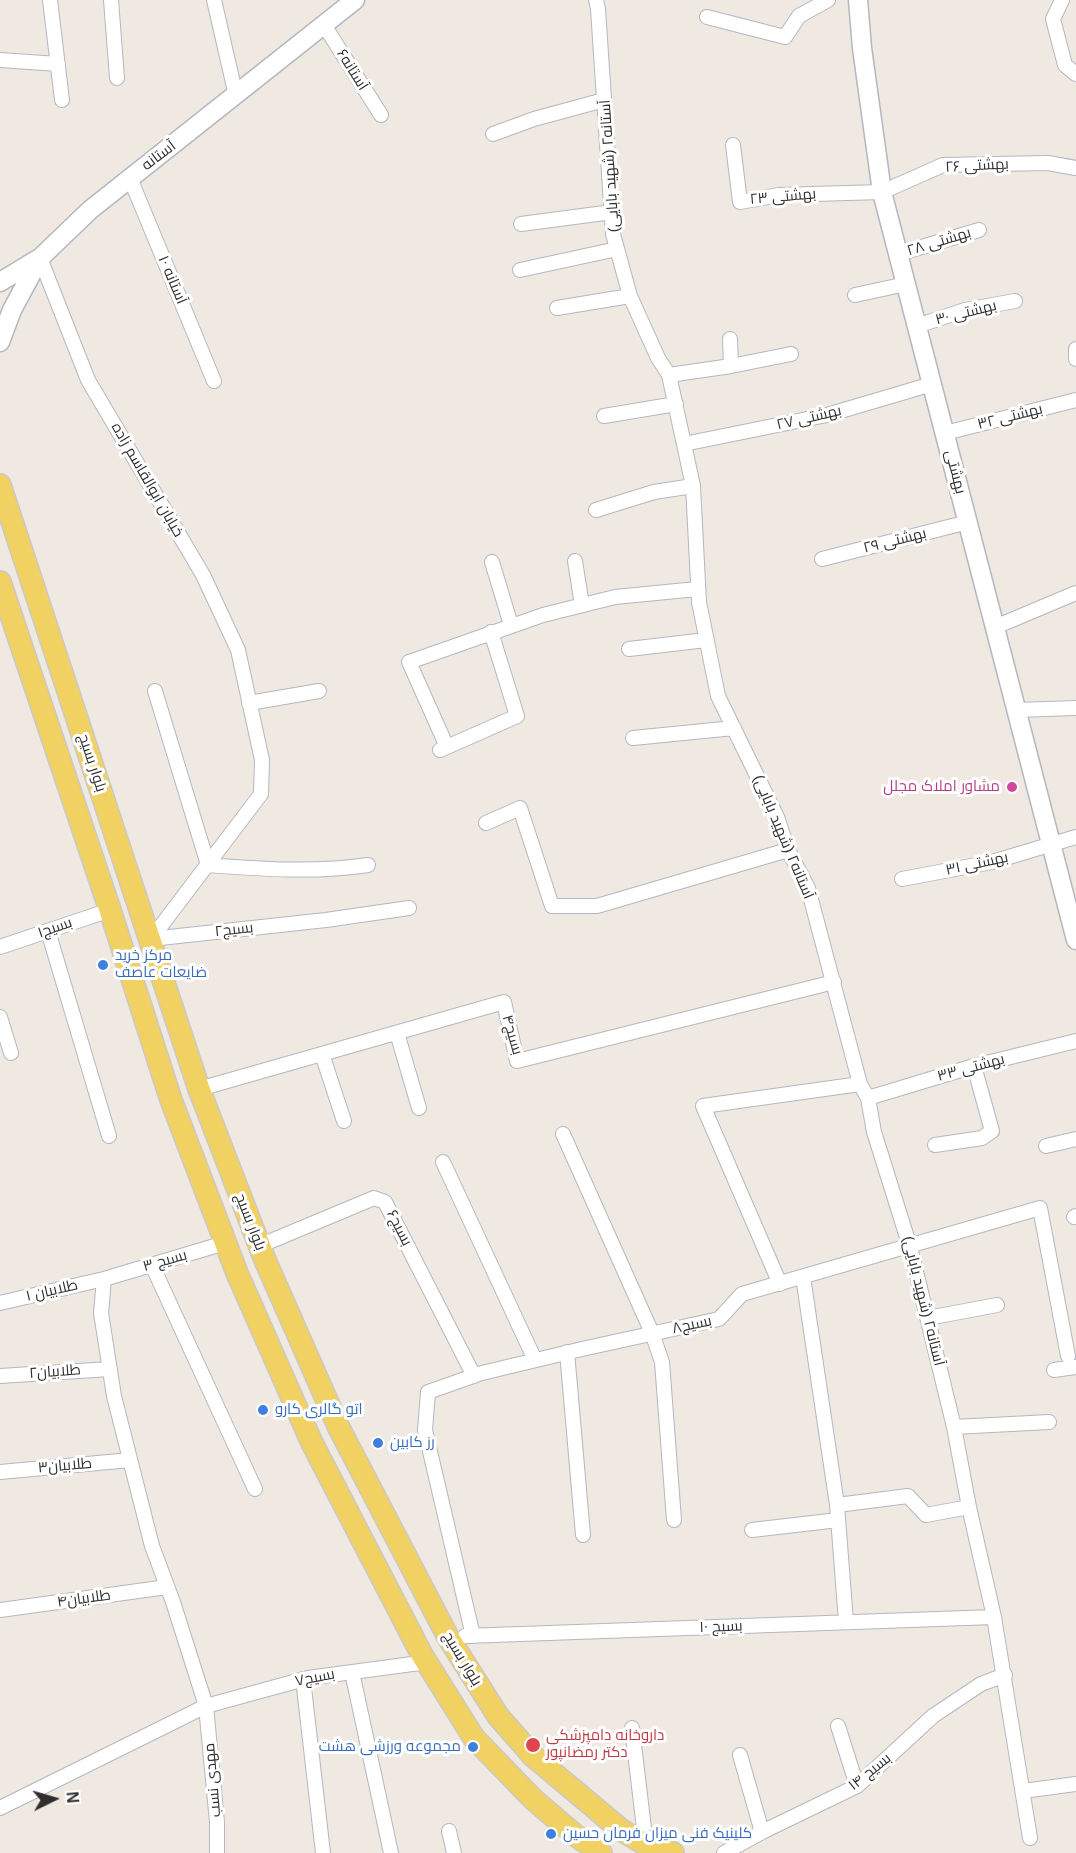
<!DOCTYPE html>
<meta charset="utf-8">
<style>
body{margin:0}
#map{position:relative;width:1076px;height:1853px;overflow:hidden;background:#efe9e1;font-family:Helvetica,sans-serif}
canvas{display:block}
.north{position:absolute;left:24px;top:1769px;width:60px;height:60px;-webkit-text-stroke:4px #fff;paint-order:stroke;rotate:85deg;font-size:16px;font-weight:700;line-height:24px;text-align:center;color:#2e2e2e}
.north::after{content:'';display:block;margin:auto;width:21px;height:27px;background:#2e2e2e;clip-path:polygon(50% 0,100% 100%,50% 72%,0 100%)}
</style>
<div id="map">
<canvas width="1076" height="1853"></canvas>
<div class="north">N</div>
</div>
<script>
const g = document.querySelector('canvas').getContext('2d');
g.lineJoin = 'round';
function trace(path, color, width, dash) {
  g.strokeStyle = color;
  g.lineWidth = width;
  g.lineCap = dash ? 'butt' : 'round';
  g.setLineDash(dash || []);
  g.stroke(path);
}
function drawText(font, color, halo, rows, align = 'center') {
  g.font = font + ' Helvetica,Cairo,sans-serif';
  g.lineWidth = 6;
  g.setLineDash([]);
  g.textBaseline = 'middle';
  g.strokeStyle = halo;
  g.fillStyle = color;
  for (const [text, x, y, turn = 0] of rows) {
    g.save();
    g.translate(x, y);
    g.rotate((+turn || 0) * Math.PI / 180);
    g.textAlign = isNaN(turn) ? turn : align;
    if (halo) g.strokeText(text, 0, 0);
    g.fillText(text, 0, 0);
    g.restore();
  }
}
const minor = new Path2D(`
 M50,0l12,100
 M111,0l6,78
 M214,0l22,96
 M596,0l2,9 15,225 17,62 28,62 11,17 24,111 6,116 19,94 59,121 11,33 20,38 52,196 8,14 6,34 36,115 44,180 15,80 25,110 36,221
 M1062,0l-9,19 12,46 11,9
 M707,17l78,20 14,-21 29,-16
 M324,25l57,90
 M0,60l58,4
 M493,134l41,-15 70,-19
 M733,145l7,57 39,-7 103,-3 61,-27 105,-2 28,5
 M130,178l84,203
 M521,224l91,-12
 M898,254l81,-24
 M40,258l48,122 115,195 35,75 24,110 -1,34 -110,145 175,-19 83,-12
 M520,270l97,-21
 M855,295l51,-11
 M557,308l73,-12
 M917,326l48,-16 50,-9
 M730,339l1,27
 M1076,349v10
 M669,375l62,-9 60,-12
 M604,416l72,-12
 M945,433l131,-33
 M684,444l143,-29 105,-31
 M596,510l58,-18 39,-6
 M822,559l146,-37
 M575,561l7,44
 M492,562l19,63
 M995,627l81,-34
 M629,649l77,-9
 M155,691l53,174
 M249,703l70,-12
 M1016,710l60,-2
 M633,738l101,-10
 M447,747l-38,-85 134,-47 72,-18 82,-8
 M440,750l77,-34 -26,-84
 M486,823l34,-15 32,98h45l191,-56
 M208,865c54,4 106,8 160,0
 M902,879l90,-17 84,-25
 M48,931l61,205
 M0,947l110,-37
 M0,1017l11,36
 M397,1033l22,75
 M322,1054l22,67
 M199,1089l305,-87 13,59 317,-79
 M868,1098l106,-32 102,-25
 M563,1134l89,199 10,29 12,158
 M935,1145l47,-7 10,-7 -18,-65
 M1046,1146l30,-7
 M443,1162l92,198
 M1074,1217l2,-1
 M259,1246l115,-48 11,4 89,174
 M152,1265l103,224
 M803,1277l34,228 9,117
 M104,1279l-3,34 13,83 38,150 21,56 33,104 11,116v31
 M780,1284l-77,-178 157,-22
 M0,1303l104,-24 121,-36
 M928,1318l69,-13
 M567,1352l16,183
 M1054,1370l22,-3
 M0,1376l110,-7
 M954,1427l95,-5
 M0,1472l130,-12
 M837,1505l71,-9 18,19 43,-8
 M752,1530l86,-10
 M0,1610l167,-23
 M465,1636l529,-19
 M473,1636l-48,-206 3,-38 54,-19 100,-24 137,-30 23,-25 298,-86 28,148
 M352,1672l39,181
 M303,1679l20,174
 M838,1726l19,60
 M632,1728l14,117
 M740,1755l22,77
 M1023,1791l53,-7
 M0,1808l206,-102 102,-28 119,-16
 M449,1831l5,22
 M724,1853l38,-21 95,-46 76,-70 48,-32 24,-9`);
const secondary = new Path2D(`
 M858,0l4,48 20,144 194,748
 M0,282l38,-23
 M0,342l12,-32 28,-52 50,-48 265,-210`);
const primary = new Path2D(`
 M0,485l199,604 66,171 74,168 109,209 50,79 35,40 87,73 26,16 27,8
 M0,582l110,328 61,190 66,173 75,170 110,212 52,83 59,61 42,36 26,18`);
trace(minor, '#b4b7c1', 16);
trace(secondary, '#b4b7c1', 21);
trace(primary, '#c9c9c9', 24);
trace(minor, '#fff', 14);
trace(secondary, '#fff', 18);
trace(primary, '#f2d163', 21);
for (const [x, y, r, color] of [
 [1012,787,6,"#d1479c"],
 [103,965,6,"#3f7fe0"],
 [263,1410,6,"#3f7fe0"],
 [378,1443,6,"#3f7fe0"],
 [533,1745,8,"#e0444e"],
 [473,1747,6,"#3f7fe0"],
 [551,1834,6,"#3f7fe0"]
]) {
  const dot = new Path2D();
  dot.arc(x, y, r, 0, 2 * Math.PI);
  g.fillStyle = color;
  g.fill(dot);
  trace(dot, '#fff', 2);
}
drawText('15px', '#2e2e2e', '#fff', [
 ["آستانه۶",352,70,58],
 ["آستانه",159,156,-37],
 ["آستانه۲ (شهید بابایی)",610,166,-94],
 ["بهشتی ۲۶",977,166,-3],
 ["بهشتی ۲۳",783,197,-5],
 ["بهشتی ۲۸",939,242,-17],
 ["آستانه ۱۰",172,280,67],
 ["بهشتی ۳۰",966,313,-14],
 ["بهشتی ۳۲",1010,417,-14],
 ["بهشتی ۲۷",809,418,-13],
 ["بهشتی",955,472,76],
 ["خیابان ابوالقاسم زاده",147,480,60],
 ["بهشتی ۲۹",895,541,-14],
 ["بلوار بسیج",92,763,72],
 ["آستانه۲ (شهید بابایی)",783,837,67],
 ["بهشتی ۳۱",977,864,-12],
 ["بسیج۱",55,928,-19],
 ["بسیج۲",234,930,-6],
 ["بسیج۴",512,1035,74],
 ["بهشتی ۳۳",971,1068,-15],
 ["بلوار بسیج",250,1222,69],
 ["بسیج۶",399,1228,63],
 ["بسیج ۳",165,1261,-16],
 ["طلابیان ۱",52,1291,-13],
 ["آستانه۲ (شهید بابایی)",923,1301,76],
 ["بسیج۸",692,1325,-12],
 ["طلابیان۲",55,1372,-4],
 ["طلابیان۳",65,1466,-5],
 ["طلابیان۴",84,1599,-8],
 ["بسیج ۱۰",721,1627,-2],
 ["بلوار بسیج",462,1659,59],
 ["بسیج۷",315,1678,-11],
 ["بسیج ۱۴",870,1772,-39],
 ["مهدی نسب",213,1780,-95]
]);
drawText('15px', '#b23c85', '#fff', [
 ["مشاور املاک مجلل",1000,787]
], 'right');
drawText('15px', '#366cbe', '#fff', [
 ["مرکز خرید",115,956],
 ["ضایعات عاصف",115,973],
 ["اتو گالری کارو",275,1410],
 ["رز کابین",390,1443],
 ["مجموعه ورزشی هشت",461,1747,"right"],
 ["کلینیک فنی میزان فرمان حسین",563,1834]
], 'left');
drawText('15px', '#be3a42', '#fff', [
 ["داروخانه دامپزشکی",546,1736],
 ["دکتر رمضانپور",546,1753]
], 'left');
</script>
